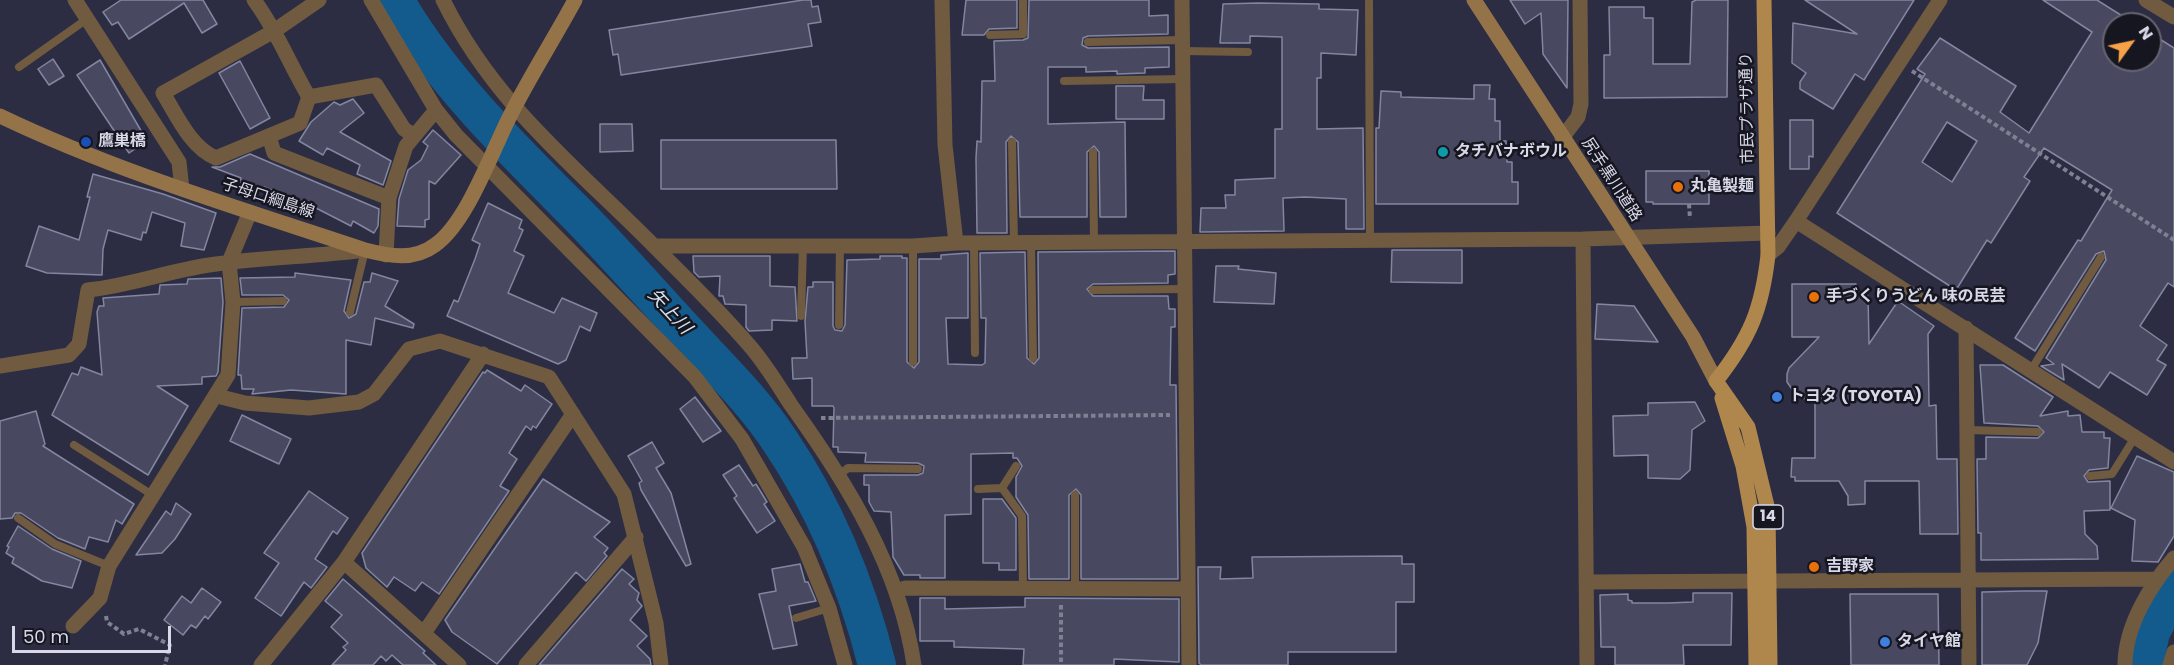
<!DOCTYPE html>
<meta charset="utf-8">
<style>
body{margin:0}
#map{position:relative;width:2174px;height:665px;overflow:hidden;background:#2c2d43;font-family:Poppins,sans-serif}
canvas{display:block}
.north{position:absolute;left:2102px;top:12px;width:60px;height:60px;box-sizing:border-box;background:#161620;border:2px solid #646470;border-radius:50%;rotate:57deg;font-size:16px;font-weight:700;line-height:24px;text-align:center;color:#d8d9e8}
.north::after{content:'';display:block;margin:auto;width:21px;height:27px;background:#f7a149;clip-path:polygon(50% 0,100% 100%,50% 72%,0 100%)}
.scale{position:absolute;left:12px;top:626px;width:159px;height:27px;box-sizing:border-box;border:3px solid #d8d9e8;border-top:0;padding-left:8px;font-size:18px;line-height:21px;white-space:nowrap;color:#d8d9e8;-webkit-text-stroke:4px #161620;paint-order:stroke}
</style>
<div id="map">
<canvas width="2174" height="665"></canvas>
<div class="north">N</div>
<div class="scale">50 m</div>
</div>
<script>
const g = document.querySelector('canvas').getContext('2d');
g.lineJoin = 'round';
function trace(path, color, width, dash) {
  g.strokeStyle = color;
  g.lineWidth = width;
  g.lineCap = dash ? 'butt' : 'round';
  g.setLineDash(dash || []);
  g.stroke(path);
}
function fill(path, color) {
  g.fillStyle = color;
  g.fill(path, 'evenodd');
}
function drawText(font, color, halo, rows, align = 'center') {
  g.font = font + ' Poppins,"Noto Sans JP",sans-serif';
  g.lineWidth = 5;
  g.setLineDash([]);
  g.textBaseline = 'middle';
  g.strokeStyle = halo;
  g.fillStyle = color;
  for (const [text, x, y, turn = 0] of rows) {
    g.save();
    g.translate(x, y);
    g.rotate((+turn || 0) * Math.PI / 180);
    g.textAlign = isNaN(turn) ? turn : align;
    if (halo) g.strokeText(text, 0, 0);
    g.fillText(text, 0, 0);
    g.restore();
  }
}
trace(new Path2D(`
 M395,0c46,80 117,149 182,214 38,39 74,80 111,120 32,35 66,67 92,107 46,68 77,145 97,224
 M2144,665l7,-33 23,-43`), '#135a8d', 38);
const building = new Path2D(`
 M121,0h82l14,24 -15,9 -18,-30 -55,36 -11,-17 -6,3 -9,-13z
 M803,0h8l1,7 6,-1 3,16 -13,2 4,22 -191,29 -3,-21 -5,1 -4,-25z
 M966,0h51v28l-28,1 -5,6h-22z
 M1029,0h120v16l19,-1v19l-80,2 -5,2 -1,7 6,3 81,-1v20l-24,1v5l-28,1v-3l-31,1v-5h-38v57l77,-2 1,95h-26l-1,-65 -5,-6 -7,6v65h-67l-2,-75 -7,-6 -5,6 1,91h-30l-1,-75 1,-17 4,1 1,-61h13l-1,-40 29,-1 5,-2z
 M1510,0h58l-1,88 -24,-34 -2,-41 -16,11z
 M1696,0h32l-1,97 -123,1v-43h6l-1,-48h35v11h9v46h37l2,-62z
 M1805,0h109l-50,80 -9,-6 -22,35 -33,-20v-7l6,-9 -14,-10 1,-40 64,11z
 M2043,0h54l38,24h-21v36h36v-27l24,15v239l-6,-4 -28,43 27,19 -10,15 9,5 -19,30 -37,-23 -11,16 -37,-24 2,16 -23,-14 13,-2 -8,-6 60,-98 -2,-9 -8,3 -61,97 -20,-13 63,-98 3,1 31,-51 -68,-42 -20,29 6,4 -39,62 -4,-3 -31,50 -119,-77 88,-139 -8,-5 23,-31 76,48 -16,26 29,21 63,-101zM1947,122l30,19 -25,41 -30,-20z
 M1258,3l61,1v5l39,1 -2,45 -35,-2v25h-4v51l46,-1 1,101h-18v-30l-41,-2 -22,1 1,33 -84,1 1,-24h25l-1,-13h10v-15l40,-2v-49h7v-92l-32,-1v7h-30l3,-39z
 M53,59l11,17 -15,9 -11,-16z
 M100,60l47,81 -18,12 -52,-78z
 M240,61l30,57 -20,11 -31,-56z
 M1474,85h16l-1,14h6v22h5v20h6l1,21h5v20h6v22h-142v-76h3l2,-37 20,1v5l73,2z
 M1116,86h28l-1,14h21v19h-48z
 M353,99l11,14 -24,19 51,29 -8,24 -26,-11 3,-9 -33,-17 -4,7 -24,-14 12,-19 23,-20 6,3z
 M1790,120h23v37l-4,-1v13h-19z
 M600,124h32l1,27 -33,1z
 M433,130l28,25 -26,29 -6,-3v38l-4,1v7l-28,-1 2,-27 9,-29 13,-10 7,-14 -5,-4z
 M661,140h175l1,49h-176z
 M250,154l129,55 -1,17 -4,7 -21,-12 -2,5 -37,-19 -50,-20 -2,4 -22,-9 1,-4 -29,-11h8z
 M1646,171h63v33h-56v-2h-7z
 M93,174l70,20 53,19 -12,37 -23,-4 4,-23 -33,-11 -6,21 -3,-1 -2,8 -33,-10 -5,19 -1,26 -55,-2 -21,-7 13,-40 40,14 11,-43h-3z
 M488,203l34,17 -3,8 4,2 -9,21 10,5 -16,37 46,20 8,-15 35,15 -7,18 -10,-5 -14,34 -8,4 -111,-48 7,-16 4,2 17,-43 5,-15 -8,-4z
 M1392,250h70v33l-71,-1z
 M1175,251v23l-7,1v8l-75,1 -6,5 6,7h75l1,13h6v18h-4l-1,58h6l2,194h-97v-84l-5,-6 -7,6v84h-40l-1,-64 -12,-18v-20l6,-11 -5,-8h-4v-5l-42,1v60l-26,1v63h-25v-3h-16l-11,-18 -2,-45 -17,-1 -5,-9v-17h-5v-10h54l5,-2 1,-7 -6,-3 -53,-1 1,-9 -28,-1v-5h-5l1,-39 -1,-2h-21v-28l-19,1 -1,-21h15l-2,-37 3,-34h5v-5h20v44l2,4 7,1 3,-6 2,-65 33,-1v-3h22v2h5v104l7,6 5,-6v-103h22v-4l27,-2v65h-22l2,46 34,1 3,-2 1,-45h-5l-1,-65 45,-1 2,106 7,6 5,-6 -1,-106z
 M693,256h77v30l25,1 2,34 -25,-1v10l-23,1 -3,-4v-22l-21,-1 -2,-8h-4l1,-20 -21,1 -5,-5z
 M1216,266h23l-1,3 38,4 -2,31 -60,-2z
 M295,273l56,7 -7,31 5,7 7,-4 8,-32h6l2,-9 26,8 -13,25 29,18 -1,4 -38,-10 -4,27 -25,-5v54l-55,-4 -39,4 2,-5h-12l-1,-14h-3l4,-67 42,-1 5,-7 -6,-5h-41l-2,-17 55,-1z
 M221,278l2,24 -5,70 -2,4 -14,1v7l-45,2 31,20 -40,69 -96,-60 20,-42 6,2 3,-8 21,8 -5,-63 2,-6h5l-1,-8 56,-4 1,-9 27,-1 1,-5z
 M1792,284h64v12h12l1,48 29,-43 36,25 -6,8 1,72 7,-1 1,54h20l1,75h-38l-1,-53h-54v23l-17,1v-9l-9,-15h-44v-4h-4l1,-19h23v-57l-13,-3 -8,-6 -7,-10v-8l2,-6 30,-31h-27z
 M1597,304l37,2 24,36 -63,-3z
 M1980,365h23l50,32 -13,19 28,-5v5l12,-1 2,17h22v6h6l-2,30 -19,2 -5,6 4,6 22,-1v29l-26,1 1,23 12,12 1,13 -117,1v-27h-3l-1,-74h9v-22l52,1 6,-6 -6,-6 -54,-3z
 M487,370l34,21 4,-6 27,19 -16,24 -3,-2 -2,4 -5,-4 -17,27 8,6 -17,27 9,5 -70,103 -17,-12 -7,9 -21,-14 -7,10 -21,-19 -4,-15 121,-181 2,1z
 M695,397l26,34 -18,11 -23,-33z
 M1695,402l10,19 -13,9 -2,40 -10,9 -32,-1v-23l-34,1 -1,-40 35,-1v-12z
 M36,411l9,33 -2,2 91,58 -12,20 -6,-4 -8,22 -19,-5 -4,12 -27,-11 -37,-25h-6l-3,5 -12,1v-98z
 M242,415l49,24 -12,25 -49,-23z
 M652,442l12,21 -8,5 15,25 20,71 -5,2 -45,-76 -2,-7 3,-2 -14,-25z
 M2137,456l37,16v64l-16,26 -26,-1 3,-41 -24,-12z
 M739,465l14,21 3,-2 11,18 -3,2 11,17 -18,12 -23,-35 3,-2 -14,-21z
 M543,479l67,43 -16,15 14,11 -4,5 3,3 -21,25 -10,-9 -79,92 -45,-32 -7,-12z
 M309,491l39,27 -11,16 -4,-3 -18,28 12,8 -16,21 -7,-6 -23,34 -26,-18 24,-35 -15,-10z
 M983,499h19l14,19v52h-17v-7h-16z
 M176,503l15,11 -16,25 -13,14 -26,2 30,-44 5,4z
 M18,526l34,23 29,12 -9,27 -30,-7 -30,-18 2,-5 -8,-5 3,-6 -2,-1z
 M1402,556v8h12v38h-18v50h-108v13h-87l-2,-2 -1,-96h23l-1,12 33,-1 -1,-21z
 M800,564l5,18h3l8,19 -27,5 8,39 -24,4 -14,-55 17,-3 -4,-22z
 M622,569l12,10 -5,5 10,9 -2,7 5,6 -12,14 17,16 -10,10 13,13 1,6h-112z
 M343,579l82,72 -2,2 13,12h-33l-11,-10 -6,6 -5,-5 -8,9h-41l14,-15 -3,-3 5,-4 -17,-16 11,-12 -17,-14z
 M202,588l19,14 -13,17 -3,-3 -9,12 -5,-3 -8,10 -19,-15 18,-24 9,7z
 M2023,591h24l-9,52 -11,22h-45v-73z
 M1693,593h39l-1,52h-48l1,20h-69v-18h-14l-1,-52 28,-1v6l4,1v2h36l25,-1z
 M1850,594h88l1,71h-88z
 M920,598h25v11l80,-2v-9l154,1v63l-65,-3v6h-91l1,-16 -70,-2v-6h-34z`);
fill(building, '#484961');
trace(building, '#8386a0', 1.5);
trace(new Path2D(`
 M1912,71l262,169
 M1689,204l1,15
 M821,418l349,-3
 M1061,605v60
 M106,616l1,6 17,12 15,-5 31,16 -5,20`), '#7f8092', 4, [4.5, 3]);
trace(new Path2D(`
 M1369,0l1,241
 M990,35l33,-1v-34
 M1088,42l95,-2
 M1183,51l65,1
 M19,67l68,-48
 M1064,81l119,-2
 M1012,142l2,101
 M1093,152l1,91
 M974,243l1,110
 M1031,243l2,115
 M913,246v116
 M1093,290l92,-1
 M233,302l50,-1
 M350,312l15,-62
 M801,316l2,-71
 M839,325l1,-80
 M2031,370l70,-113
 M1967,430l71,2
 M74,445l80,51
 M839,475l9,-7 70,1
 M2090,476l22,-2 23,-37
 M1002,488l20,28 1,72
 M978,489l24,-1 14,-22
 M1075,495v94
 M18,518l37,26 54,22
 M796,618l33,-10`), '#705b41', 8);
trace(new Path2D(`
 M75,0l104,162 3,27
 M254,0c22,29 36,65 55,97l-9,26 -84,35c-25,-10 -39,-42 -53,-65l111,-62 45,-31
 M371,0l65,110 20,25 239,242 47,62 62,108 25,61 16,57
 M443,0c51,104 133,167 212,247 32,32 65,64 94,98 16,18 29,40 42,60 56,78 109,163 123,260
 M942,0l3,145 11,98
 M1182,0l7,665
 M2146,0l28,17
 M309,97l67,-12 28,44 9,6
 M269,136l5,17 115,45 17,-52 30,-36
 M1562,138l16,-21 3,-13 -1,-104
 M1796,221l378,241
 M1583,239l4,426
 M654,246h259l43,-3 627,-4 185,-6
 M386,255l3,-57
 M1768,255l10,-8 18,-26 144,-221
 M1966,328l3,337
 M0,366l69,-11 10,-11 9,-54c41,-4 80,-19 121,-25 52,-8 104,-8 156,-15
 M217,396l28,7 64,5 50,-6 15,-8 35,-45 31,-8 109,36 75,117 32,129 5,42
 M344,562l115,103
 M1586,582l570,-3
 M896,591l9,-3 283,1
 M73,626l27,-28 9,-32 119,-191 5,-73 -4,-40 21,-50
 M424,633l149,-219
 M261,665l83,-103 139,-208
 M526,665l110,-128
 M2125,665c0,-39 25,-79 49,-107
 M2170,665l4,-13`), '#705b41', 15);
trace(new Path2D(`
 M1474,0l219,337 23,44
 M0,116c117,56 242,93 365,134 24,6 49,11 70,-5 32,-22 57,-94 75,-129 20,-40 44,-77 65,-116`), '#947348', 15);
trace(new Path2D(`
 M1716,381c34,-43 46,-72 52,-126l-4,-255
 M1716,381l32,46 20,83 2,155
 M1722,398l21,68 11,61 2,138`), '#af864c', 15);
for (const [x, y, r, color] of [
 [86,142,6,"#1a4fb4"],
 [1443,152,6,"#0f9aa8"],
 [1678,187,6,"#e8710a"],
 [1814,297,6,"#e8710a"],
 [1777,397,6,"#3f7fe0"],
 [1814,567,6,"#e8710a"],
 [1885,642,6,"#3f7fe0"]
]) {
  const dot = new Path2D();
  dot.arc(x, y, r, 0, 2 * Math.PI);
  g.fillStyle = color;
  g.fill(dot);
  trace(dot, '#161620', 2);
}
for (const [x, y, w] of [
 [1768,517,30]
]) {
  const box = new Path2D();
  box.roundRect(x - w / 2, y - 12, w, 24, 4.5);
  g.fillStyle = '#161620';
  g.fill(box);
  trace(box, '#d8d9e8', 1.5);
}
drawText('bold 15px', '#d8d9e8', null, [
 ["14",1768,517]
]);
drawText('16px', '#d8d9e8', '#161620', [
 ["市民プラザ通り",1748,108,-91],
 ["尻手黒川道路",1611,180,57],
 ["子母口綱島線",268,199,18]
]);
drawText('bold 16px', '#d8d9e8', '#161620', [
 ["鷹巣橋",98,142],
 ["タチバナボウル",1455,152],
 ["丸亀製麺",1690,187],
 ["手づくりうどん 味の民芸",1826,297],
 ["トヨタ (TOYOTA)",1789,397],
 ["吉野家",1826,567],
 ["タイヤ館",1897,642]
], 'left');
drawText('italic 18px', '#d2e3f2', '#161620', [
 ["矢上川",669,312,47]
]);
</script>
